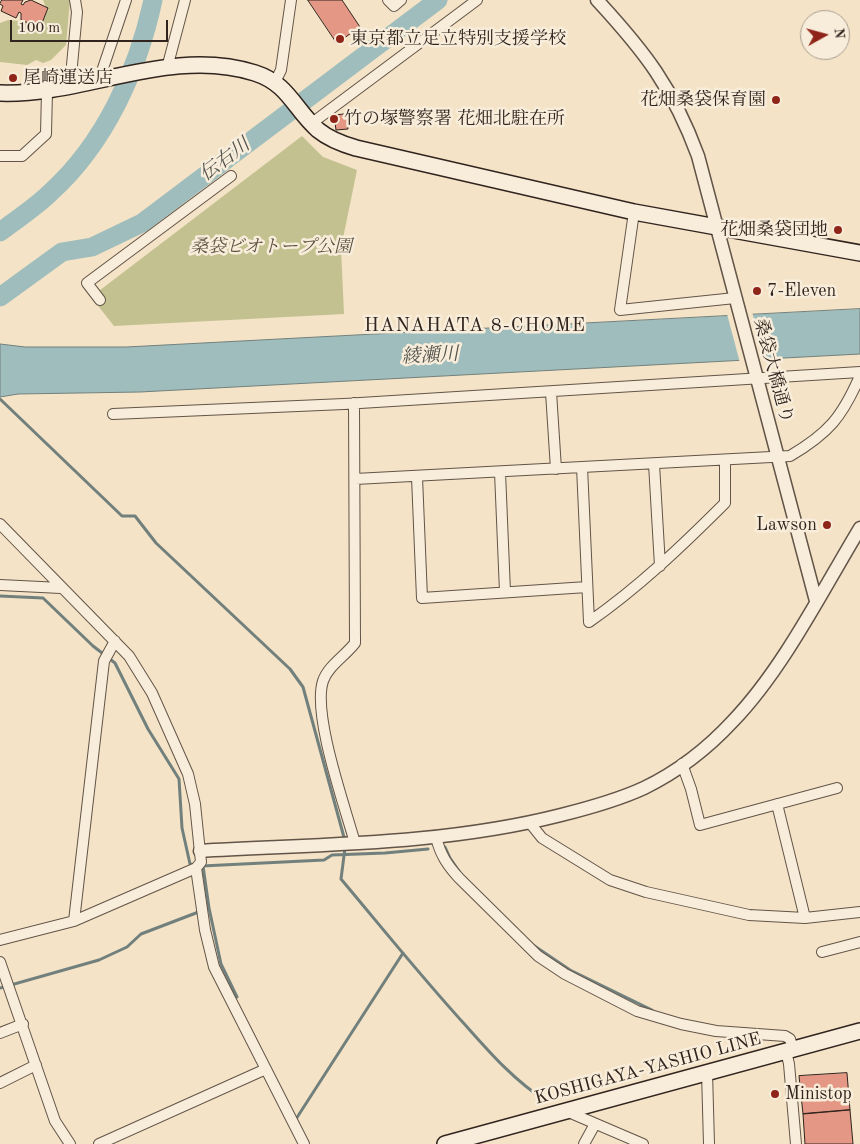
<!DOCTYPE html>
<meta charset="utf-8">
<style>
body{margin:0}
#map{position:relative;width:860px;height:1144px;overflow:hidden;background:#f4e3c6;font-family:"Old Standard TT",serif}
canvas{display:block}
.north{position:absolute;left:800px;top:10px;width:50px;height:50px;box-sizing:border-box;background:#f8edda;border:1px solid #a89d8f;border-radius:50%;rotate:83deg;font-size:14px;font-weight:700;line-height:20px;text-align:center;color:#31241e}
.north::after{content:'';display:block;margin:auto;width:18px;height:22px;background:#8f2418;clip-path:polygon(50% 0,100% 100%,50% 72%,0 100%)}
.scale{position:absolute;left:10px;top:20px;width:158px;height:22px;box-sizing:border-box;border:2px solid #31241e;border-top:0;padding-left:6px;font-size:15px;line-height:18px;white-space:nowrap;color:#31241e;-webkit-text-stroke:4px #f8edda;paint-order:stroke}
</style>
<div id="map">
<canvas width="860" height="1144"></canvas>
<div class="north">N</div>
<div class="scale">100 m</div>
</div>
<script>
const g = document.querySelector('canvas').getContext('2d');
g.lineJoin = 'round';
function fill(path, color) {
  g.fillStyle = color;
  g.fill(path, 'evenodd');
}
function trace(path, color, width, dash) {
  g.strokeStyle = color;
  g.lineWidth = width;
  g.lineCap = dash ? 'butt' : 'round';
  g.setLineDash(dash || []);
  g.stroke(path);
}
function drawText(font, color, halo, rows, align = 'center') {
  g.font = font + ' "Old Standard TT","Noto Serif JP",serif';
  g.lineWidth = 5;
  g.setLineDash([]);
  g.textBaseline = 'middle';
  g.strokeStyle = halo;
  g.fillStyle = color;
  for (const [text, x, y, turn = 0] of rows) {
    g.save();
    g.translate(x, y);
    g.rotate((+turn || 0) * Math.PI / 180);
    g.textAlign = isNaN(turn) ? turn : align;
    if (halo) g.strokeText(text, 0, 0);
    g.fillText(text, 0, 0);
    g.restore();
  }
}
fill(new Path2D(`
 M43,0h27l-4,45 -15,15 -8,3 -7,-3 -9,5 -27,-3v-39l8,-3 23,2 18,-12 -3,-2z
 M302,136l21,21 34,13 -16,78 3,66 -230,12 -23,-29z`), '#c3c190');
const water = new Path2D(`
 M860,309v45l-720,38 -122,2 -18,3v-53l25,3h101z`);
fill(water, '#9ebdbc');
trace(water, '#72807d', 1);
fill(new Path2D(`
 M752,312l14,49 -26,2 -13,-49z`), '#f4e3c6');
trace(new Path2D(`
 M0,399l122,117h13l21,27 134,126 13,18 42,154
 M0,596l43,2 50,48 22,17 33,66 31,50 3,49 8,36 6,1
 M445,847l5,11 11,16
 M345,848l-4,31c42,50 83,101 127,149 24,27 47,53 78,73
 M202,866l122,-6 8,-5 53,-2 43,-4
 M203,866l6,42 12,56 16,33
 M533,945l37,25 82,40
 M0,988l99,-28 28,-13 14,-13 68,-26
 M296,1119l107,-166`), '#72807d', 3);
trace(new Path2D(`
 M0,232c17,-13 36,-25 51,-40 54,-49 87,-122 102,-192
 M0,297l62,-45 30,-5 50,-24 296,-223`), '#9ebdbc', 19);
const building = new Path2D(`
 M2,0h21l-2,4 2,1 2,-3 6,-2 17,8 -8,20 -19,-8v-7l-2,-1 -3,6 -15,-7 2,-5 -3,-2z
 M308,0h34l18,27 -23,16z
 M347,114l1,15 -12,1 -1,-7h-4l-1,-7z
 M847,1073l3,37 -47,4 -4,-38z
 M850,1110l3,34h-48l-2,-30z`);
fill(building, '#e39784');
trace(building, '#31241e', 1);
const minor = new Path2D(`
 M388,0l6,6 7,-6
 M167,68l18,-68
 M99,80l27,-80
 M275,82l6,-12 10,-70
 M70,86l7,-74 -2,-12
 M312,123l165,-123
 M0,156h22l24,-22 1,-43
 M634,212l-14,98 115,-12
 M100,300l-13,-17 144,-107
 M551,392l5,77
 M354,403l1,240c-10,13 -27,23 -32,38 -11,33 22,126 32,162
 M113,414l231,-10 516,-32
 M654,464l6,102
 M582,467l7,155
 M500,472l5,120
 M417,477l5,121 165,-11
 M355,479l435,-23c39,-23 52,-39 70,-80
 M0,524l129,132 23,37 36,81 7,30 6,58 -5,6 9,62 9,37 90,177
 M0,585l61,3
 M589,622c50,-35 93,-76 136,-119v-42
 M682,764l9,25 9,36 137,-37
 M777,804l28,114
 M530,823l12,15 68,42 36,12 103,23 56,3 55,-6
 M436,837c4,17 11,28 23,41l79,78 27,18 72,37 44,13 35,7 69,5 5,3 3,10
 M74,921l30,-260 11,-20
 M0,940l74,-19 122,-53
 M822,952l38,-10
 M0,962l55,159 15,23
 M0,1033l23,-9
 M786,1051l3,13 7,80
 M707,1072l2,72
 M0,1083l36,-18
 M566,1111l77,33
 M99,1144l167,-75
 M584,1144l11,-20`);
const tertiary = new Path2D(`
 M597,0c48,52 76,88 101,156l118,445
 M200,851c121,-7 243,-6 361,-36 28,-7 57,-15 83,-27 33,-16 64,-40 89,-67 50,-52 89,-130 127,-193`);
const secondary = new Path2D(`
 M0,93c85,3 170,-47 255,-20 34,11 39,36 63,57 11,9 24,14 38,18l278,64 226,41
 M445,1144l415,-113`);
trace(minor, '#625448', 12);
trace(tertiary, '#625448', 15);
trace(secondary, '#31241e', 18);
trace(minor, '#f8edda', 10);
trace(tertiary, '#f8edda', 12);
trace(secondary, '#f8edda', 15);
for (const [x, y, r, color] of [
 [340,39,5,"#8f2418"],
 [13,78,5,"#8f2418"],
 [776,100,5,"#8f2418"],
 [334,119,5,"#8f2418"],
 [838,230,5,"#8f2418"],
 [757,291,5,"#8f2418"],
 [827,525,5,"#8f2418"],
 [775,1094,5,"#8f2418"]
]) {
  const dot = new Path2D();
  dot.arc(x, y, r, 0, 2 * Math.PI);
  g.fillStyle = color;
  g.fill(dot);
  trace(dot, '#f8edda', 2);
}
drawText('18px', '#31241e', '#f8edda', [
 ["東京都立足立特別支援学校",350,39],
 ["尾崎運送店",23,78],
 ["花畑桑袋保育園",766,100,"right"],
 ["竹の塚警察署 花畑北駐在所",344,119],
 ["花畑桑袋団地",828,230,"right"],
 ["7-Eleven",767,291],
 ["Lawson",817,525,"right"],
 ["Ministop",785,1094]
], 'left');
drawText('italic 18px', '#5d5340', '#f8edda', [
 ["桑袋ビオトープ公園",271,247]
]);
drawText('18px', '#31241e', '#f8edda', [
 ["桑袋大橋通り",773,371,75],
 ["KOSHIGAYA-YASHIO LINE",648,1069,-15]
]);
drawText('italic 19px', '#52524d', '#f8edda', [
 ["伝右川",225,160,-37],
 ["綾瀬川",430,356,-3]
]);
g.letterSpacing = '1px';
drawText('19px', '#31241e', '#f8edda', [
 ["HANAHATA 8-CHOME",475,326]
]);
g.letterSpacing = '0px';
</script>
